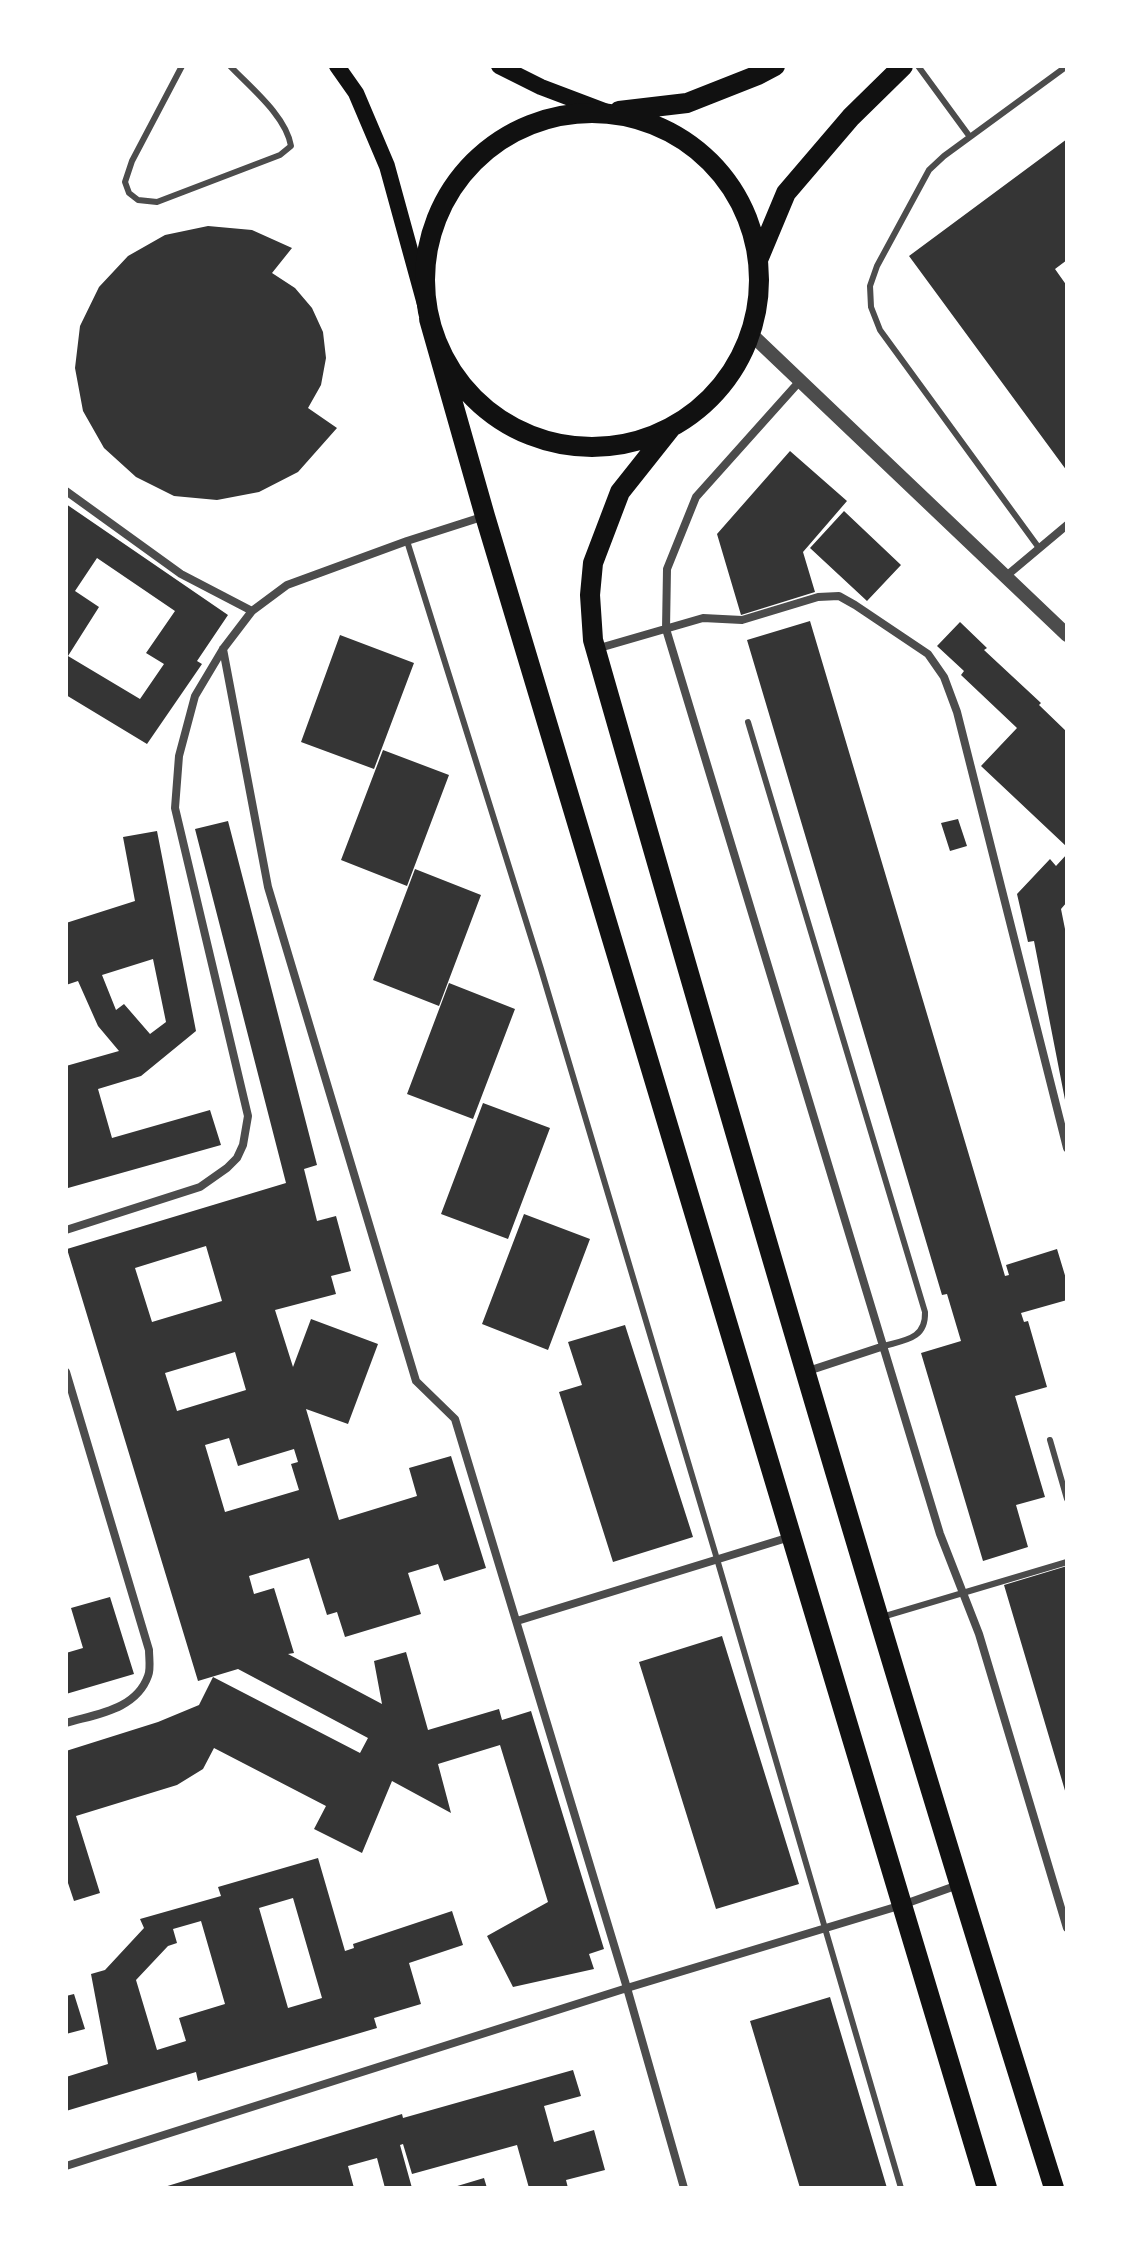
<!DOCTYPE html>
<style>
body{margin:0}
#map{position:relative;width:1133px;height:2254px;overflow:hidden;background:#fff;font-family:Ubuntu,sans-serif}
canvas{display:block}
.frame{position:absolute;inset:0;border:68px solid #fff;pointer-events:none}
</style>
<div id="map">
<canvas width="1133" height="2254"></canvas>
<div class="frame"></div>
</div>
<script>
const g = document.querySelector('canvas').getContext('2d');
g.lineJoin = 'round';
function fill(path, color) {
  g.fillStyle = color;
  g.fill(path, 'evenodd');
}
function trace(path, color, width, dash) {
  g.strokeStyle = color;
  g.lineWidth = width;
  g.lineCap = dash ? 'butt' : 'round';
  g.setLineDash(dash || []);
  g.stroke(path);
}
fill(new Path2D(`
 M1067,139v121l-12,9 12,17v185l-158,-215z
 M208,226l44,4 40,18 -20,25 23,15 17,20 11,24 3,26 -5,27 -13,23 29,20 -39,44 -39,20 -42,8 -43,-4 -38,-19 -32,-29 -21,-37 -8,-43 5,-42 19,-39 29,-31 37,-21z
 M790,451l57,50 -44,51 12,40 -74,23 -24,-81z
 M66,504l162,111 -31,46 5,3 -55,80 -81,-49zM97,558l78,53 -29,42 18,11 -24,35 -72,-43 31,-49 -24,-16z
 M844,511l57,54 -34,36 -57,-53z
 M810,621l195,655 4,-1 -3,-10 51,-16 10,33v18l-46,13 3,9 4,-1 19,66 -32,9 30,101 -29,8 12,42 -45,14 -62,-208 40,-12 -14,-47 -5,1 -195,-655z
 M960,622l27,26 -3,2 57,53 -2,2 28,27v115l-86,-81 36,-38 -56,-53 3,-4 -27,-25z
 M340,635l74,28 -40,106 -73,-27z
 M383,750l66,25 -42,111 -66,-26z
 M958,819l9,27 -17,5 -9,-28z
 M228,821l89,344 -13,4 13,52 19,-5 15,55 -20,5 5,18 -61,16 18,57 18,-48 67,25 -30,80 -42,-15 33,111 78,-24 -8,-28 42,-12 35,112 -42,13 -6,-17 -30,9 13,41 -76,23 -8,-25 -10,3 -18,-57 -60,18 5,18 20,-6 20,65 -6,1 94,50 -8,-43 32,-9 22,78 71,-21 3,11 29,-9 73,238 -15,5 5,15 -81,18 -26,-51 61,-34 -48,-157 -62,19 13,49 -59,-32 -30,72 -48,-24 12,-23 -112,-58 -11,21 -26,16 -101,31 24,77 -26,8 -8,-24v-126l92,-29 41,-17 14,-28 147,76 8,-15 -130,-69 -40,12 -131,-432 219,-66 -91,-354zM206,1246l16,55 -70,21 -17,-54zM235,1352l11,38 -69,21 -12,-38zM229,1438l9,28 56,-17 4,13 -7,2 8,26 -74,22 -20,-67z
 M157,831l39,200 -55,45 -43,13 14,49 98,-28 11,35 -153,43 -2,-7v-115l53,-15 -21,-25 -20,-45 -12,4v-62l69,-22 -12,-64zM153,959l13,63 -16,12 -26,-30 -8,6 -14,-35z
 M1067,854v48l-6,7 6,30 -1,166 -32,-164 -6,1 -11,-48 33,-35 6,7z
 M415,869l66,26 -42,111 -66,-26z
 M449,983l66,26 -42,110 -66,-25z
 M483,1103l67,25 -42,111 -67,-25z
 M524,1214l66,25 -42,111 -66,-26z
 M625,1325l68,212 -80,25 -54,-170 23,-7 -14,-43z
 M1067,1566v228h-1l-62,-209z
 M110,1597l24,77 -68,20v-41l17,-5 -12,-40z
 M722,1636l77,248 -83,25 -77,-247z
 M318,1858l27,93 9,-3 -1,-4 99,-33 11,34 -54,18 12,41 -47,14 3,10 -179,53 -2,-9 -130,39v-34l42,-13 -17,-90 14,-4 39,-42 -4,-9 81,-23 -3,-9zM293,1898l29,100 -34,10 -29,-100zM201,1921l24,83 -46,14 7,23 -29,9 -21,-70 32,-34 9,-3 -4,-14z
 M74,1994l11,35 -19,5v-38z
 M830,1997l57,191h-87l-50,-167z
 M573,2070l8,26 -37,10 10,36 40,-12 11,40 -39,10 2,8h-39l-12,-43 -105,29 -9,-30 -3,1 12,43h-27l-8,-30 -29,8 6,22h-193l241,-74 1,4z
 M484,2178l3,10h-33v-1z`), '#353535');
trace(new Path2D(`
 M182,66l-50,95 -7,21 4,11 9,7 19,2 123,-47 11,-9c-5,-30 -40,-58 -61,-80
 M918,66l52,71
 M407,541l134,428 176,590 184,629
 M1039,548l-159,-218 -9,-23 -1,-21 7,-20 52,-96 15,-14 123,-90
 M748,722l177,590c1,27 -20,28 -41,34
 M1050,1440l17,59
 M882,1617l185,-55`), '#4c4c4c', 6);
trace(new Path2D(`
 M799,382l-103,115 -29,72 -1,60 274,905 39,100 88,294
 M66,491l115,83 71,37
 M1005,577l62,-52
 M223,649l45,238 148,494 39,38 172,569 57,200
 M596,649l107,-31 39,2 76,-23 21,-1 16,9 73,49 16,23 13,35 110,436
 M66,1230l134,-43 27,-19 10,-10 6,-13 5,-29 -73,-308 4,-52 16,-60 28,-47 29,-38 35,-26 120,-44 78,-25
 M66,1372l83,278c0,8 2,19 -1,26 -12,34 -52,38 -82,47
 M805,1372l79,-26
 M517,1621l273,-84
 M66,2166l561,-178 275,-83 56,-20`), '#4c4c4c', 8);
trace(new Path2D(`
 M751,334l316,301`), '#4c4c4c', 14);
trace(new Path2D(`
 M337,66l19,27 31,73 42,153
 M499,66l42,21 66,25`), '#111', 16);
trace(new Path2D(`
 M619,111l68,-8 71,-28 17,-9
 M425 280a167 167 0 1 1 334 0a167 167 0 1 1-334 0Z
 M758,260l28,-67 65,-76 52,-51
 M429,319l56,197 502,1672
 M670,429l-50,63 -27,71 -3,32 3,45c148,517 299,1034 461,1548`), '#111', 20);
</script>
